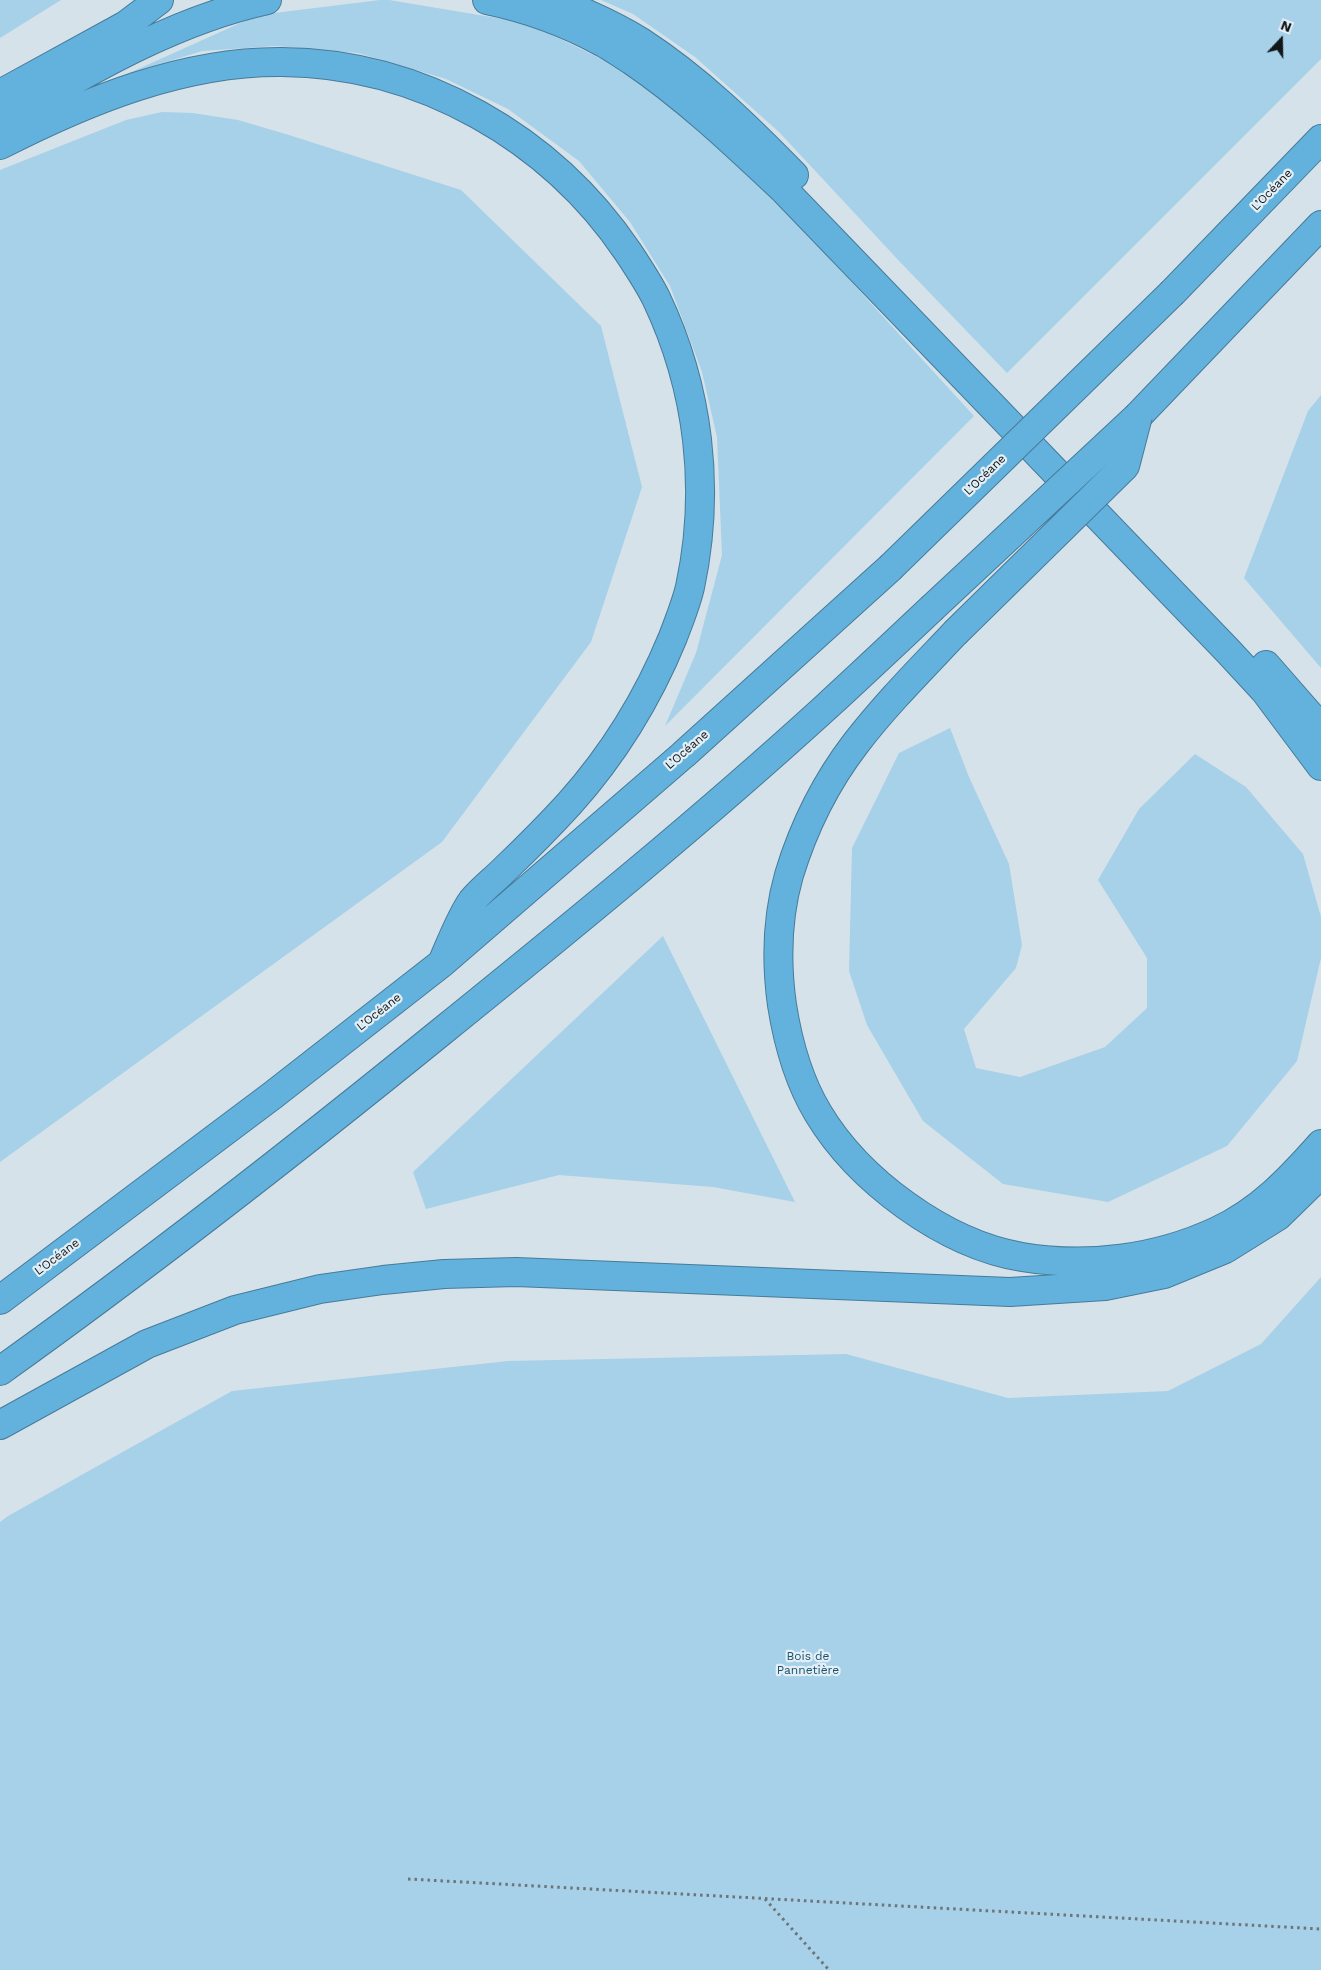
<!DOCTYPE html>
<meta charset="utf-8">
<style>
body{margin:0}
#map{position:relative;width:1321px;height:1970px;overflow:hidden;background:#d6e2e9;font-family:"Work Sans",sans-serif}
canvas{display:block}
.north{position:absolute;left:1256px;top:15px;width:50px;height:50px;-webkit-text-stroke:4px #e3eff7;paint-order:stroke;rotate:21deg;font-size:14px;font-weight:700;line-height:20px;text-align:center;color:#111618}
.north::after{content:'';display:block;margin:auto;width:18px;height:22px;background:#111618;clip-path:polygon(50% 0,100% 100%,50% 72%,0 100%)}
</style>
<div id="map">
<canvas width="1321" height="1970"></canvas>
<div class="north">N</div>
</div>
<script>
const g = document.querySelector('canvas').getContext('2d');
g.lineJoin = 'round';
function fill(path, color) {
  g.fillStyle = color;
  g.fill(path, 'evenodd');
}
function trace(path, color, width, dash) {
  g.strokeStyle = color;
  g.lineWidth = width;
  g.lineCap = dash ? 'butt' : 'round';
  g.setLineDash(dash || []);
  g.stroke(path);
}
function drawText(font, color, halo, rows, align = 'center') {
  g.font = font + ' "Work Sans",sans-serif';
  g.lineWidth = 4.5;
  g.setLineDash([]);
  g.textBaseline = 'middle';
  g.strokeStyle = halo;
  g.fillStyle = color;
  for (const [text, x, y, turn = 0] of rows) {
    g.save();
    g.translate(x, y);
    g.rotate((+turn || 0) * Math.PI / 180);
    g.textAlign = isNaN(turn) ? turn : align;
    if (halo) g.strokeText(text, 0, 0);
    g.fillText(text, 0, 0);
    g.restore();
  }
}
fill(new Path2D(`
 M0,0h61l-61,38z
 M380,0h9l138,23 110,53 123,106 214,234 -309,310 31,-73 26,-98 -5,-118 -15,-65 -32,-86 -40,-64 -51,-61 -71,-52 -62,-30 -88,-26 -82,-7 -74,5 -75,23 131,-59z
 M601,0h720v59l-314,314 -106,-110 -122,-131 -84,-75 -62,-43z
 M162,112l31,1 45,7 51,15 172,55 140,136 41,161 -51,155 -149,200 -442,320v-992l126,-50z
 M1321,395v273l-77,-90 64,-167z
 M950,728l19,49 40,87 13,81 -6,23 -52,61 12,39 44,9 85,-30 42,-39v-50l-49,-78 41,-71 56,-55 51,33 57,67 18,63v41l-24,103 -70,85 -119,56 -105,-18 -80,-63 -56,-96 -18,-54 3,-123 47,-95z
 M663,936l132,266 -82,-15 -154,-12 -133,34 -13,-37z
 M1321,1277v693h-1321v-448l8,-6 224,-125 276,-30 338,-7 162,44 160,-7 93,-47z`), '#a7d0e9');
const highway = new Path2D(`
 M487,0c39,8 80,23 115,42 10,5 19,12 29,18 56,38 105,85 154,131l443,460 37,40 56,75
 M554,0c30,12 60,25 87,42 57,37 106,85 153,133
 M0,94l126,-69 33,-25
 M0,122c84,-48 171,-101 267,-122
 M0,145c86,-44 183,-84 282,-83 139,1 269,76 346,190 10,15 20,30 28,46 43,90 55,191 34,289 -4,17 -11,34 -17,50 -25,61 -60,118 -104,167 -21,23 -42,44 -64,65 -11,11 -24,21 -33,32 -11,15 -22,44 -30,62
 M1173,292l148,-153
 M1138,416l183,-191
 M955,633c-34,36 -69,71 -99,110 -30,39 -53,86 -67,132 -12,42 -13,87 -7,130 6,38 16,75 36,108 40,67 126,131 204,144 65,11 135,2 195,-26 43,-20 73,-52 104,-87
 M1266,665l55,63
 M0,1300l273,-205 169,-132 241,-208 207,-187
 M0,1371c151,-108 297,-222 441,-339 130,-105 260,-211 384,-324 36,-33 71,-66 106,-99
 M0,1425l147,-81 88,-34 85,-21 63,-9 61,-6 72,-2 494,20 95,-6 59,-12 61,-25 53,-33 43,-42`);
trace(highway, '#467b99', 30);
trace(new Path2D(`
 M408,1879l913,50
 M765,1899l64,71`), '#6d7579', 3, [2.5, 4]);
trace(highway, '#63b2de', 28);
const highwayBridge = new Path2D(`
 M890,568l283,-276
 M931,609l207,-193
 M955,633l170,-167 13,-50`);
trace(highwayBridge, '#467b99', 30, []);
trace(highwayBridge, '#63b2de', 28);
drawText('12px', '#111618', '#e3eff7', [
 ["L’Océane",1272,190,-46],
 ["L’Océane",985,475,-44],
 ["L’Océane",687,750,-41],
 ["L’Océane",379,1012,-38],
 ["L’Océane",57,1257,-37]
]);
drawText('12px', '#1c506b', '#e3eff7', [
 ["Bois de",808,1656],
 ["Pannetière",808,1670]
]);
</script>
